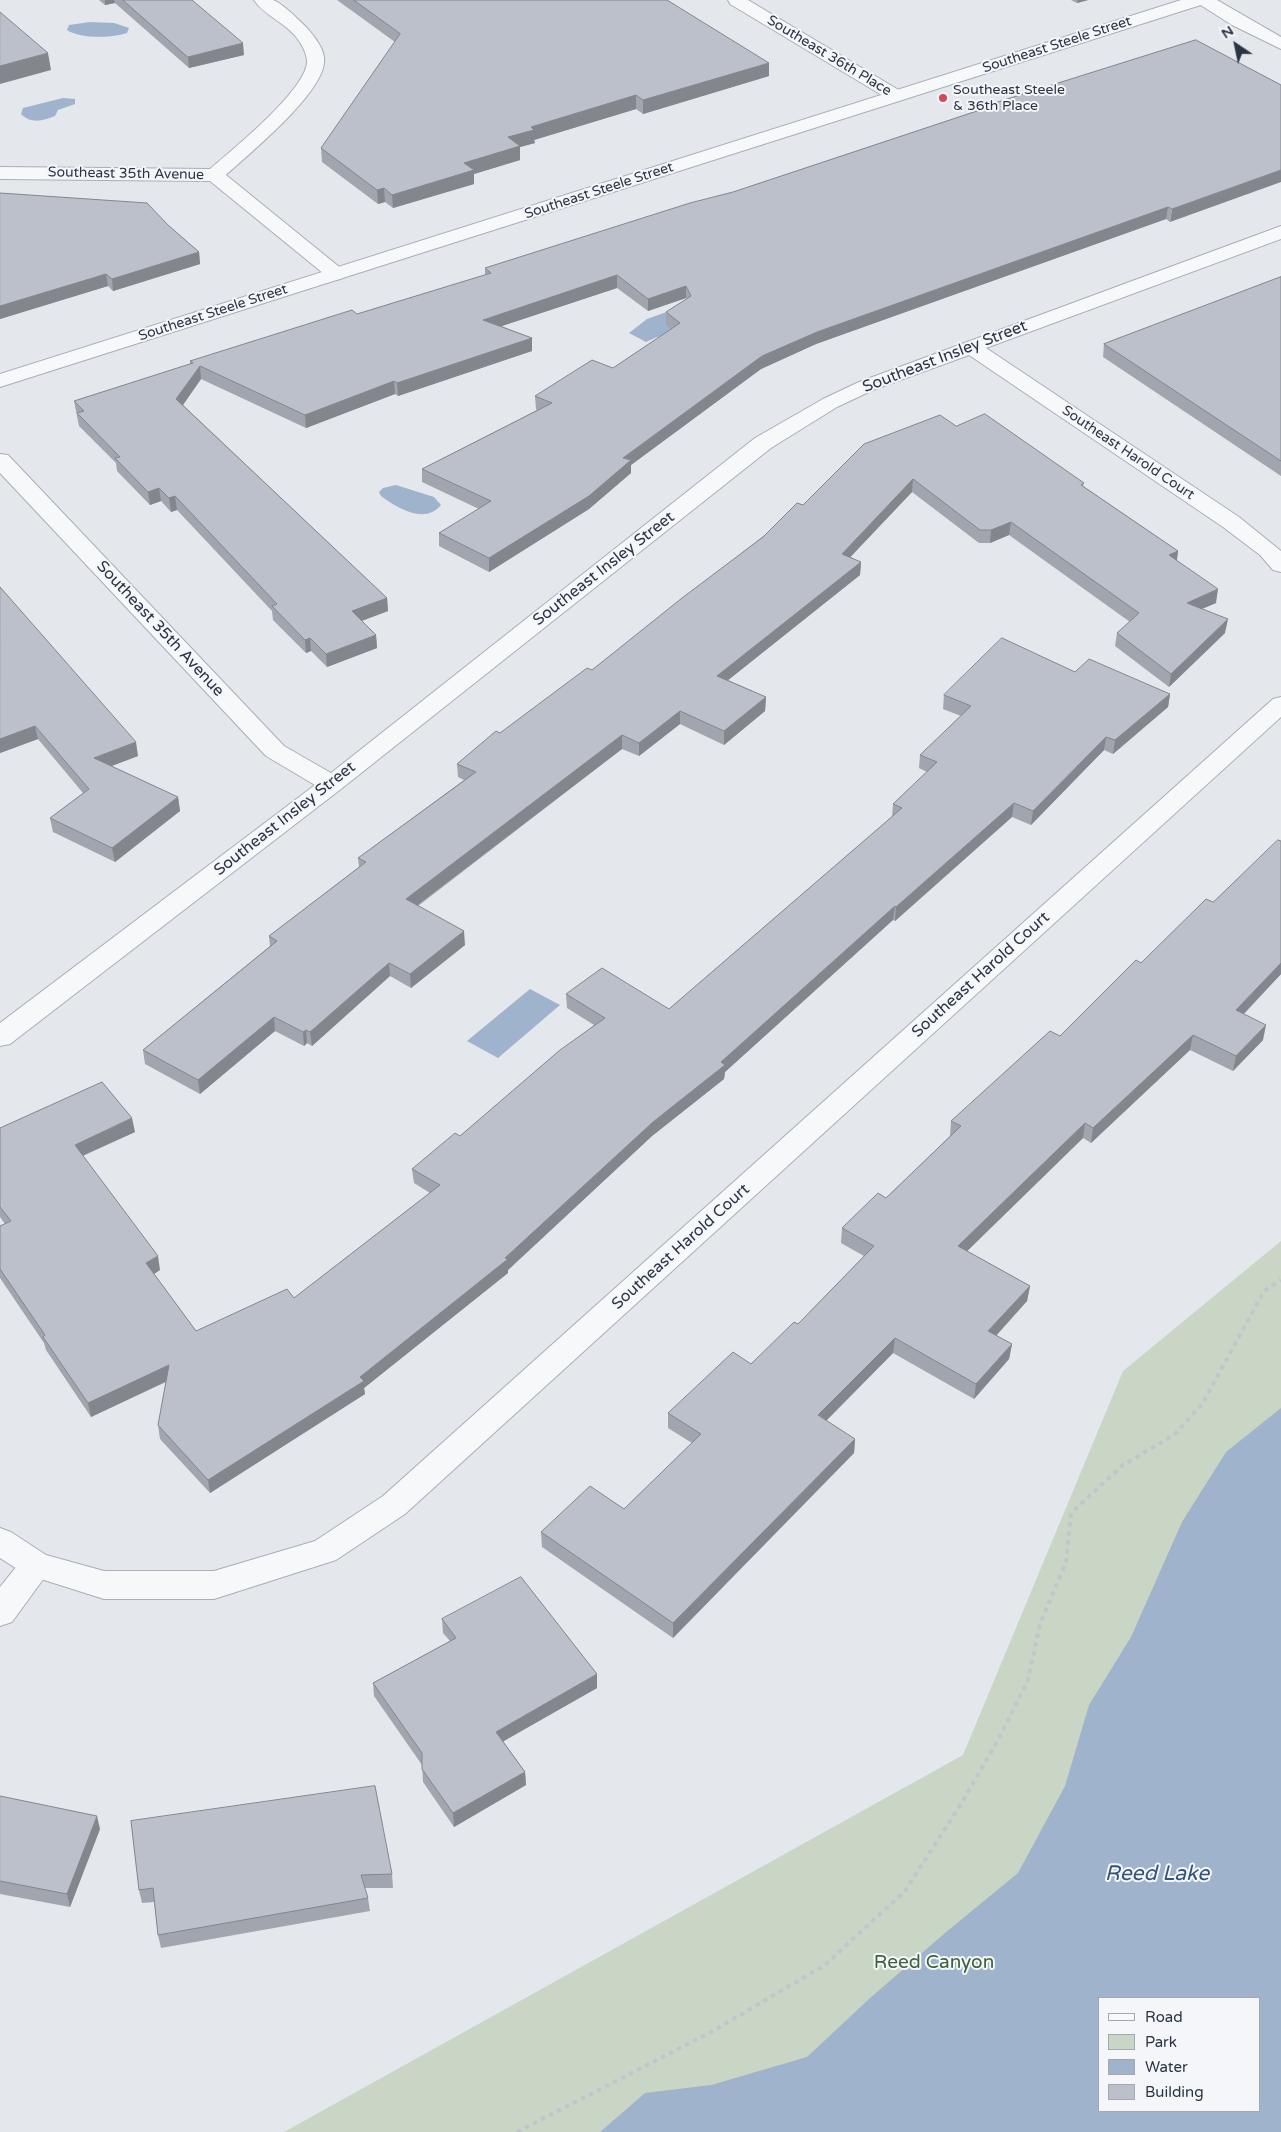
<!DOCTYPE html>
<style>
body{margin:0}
#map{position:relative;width:1281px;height:2132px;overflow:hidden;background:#e4e7ec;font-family:"Varela Round",sans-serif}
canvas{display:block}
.legend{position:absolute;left:1098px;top:1997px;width:162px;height:115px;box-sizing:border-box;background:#f4f6f9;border:1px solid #a4a8b1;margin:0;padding:6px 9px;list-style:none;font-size:15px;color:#2b3445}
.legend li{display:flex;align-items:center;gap:10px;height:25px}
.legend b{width:25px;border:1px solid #a4a8b1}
.north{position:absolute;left:1211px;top:20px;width:50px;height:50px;-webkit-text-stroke:4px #f4f6f9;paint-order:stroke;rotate:326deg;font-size:14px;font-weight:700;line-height:20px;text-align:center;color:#2b3445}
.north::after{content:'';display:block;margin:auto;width:18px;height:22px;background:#2b3445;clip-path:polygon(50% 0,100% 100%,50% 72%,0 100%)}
</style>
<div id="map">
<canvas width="1281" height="2132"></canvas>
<ul class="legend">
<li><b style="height:6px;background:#f7f8fa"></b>Road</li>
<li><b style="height:14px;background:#c9d6c5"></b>Park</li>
<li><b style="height:14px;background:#9fb4cc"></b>Water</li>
<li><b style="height:14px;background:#bbc0ca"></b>Building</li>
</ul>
<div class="north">N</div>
</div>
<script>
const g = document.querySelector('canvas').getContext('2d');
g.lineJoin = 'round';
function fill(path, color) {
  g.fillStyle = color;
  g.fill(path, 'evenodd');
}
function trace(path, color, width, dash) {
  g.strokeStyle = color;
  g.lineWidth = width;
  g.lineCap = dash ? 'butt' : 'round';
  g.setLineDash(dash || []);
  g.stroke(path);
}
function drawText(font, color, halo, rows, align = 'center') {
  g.font = font + ' "Varela Round",sans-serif';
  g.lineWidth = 4;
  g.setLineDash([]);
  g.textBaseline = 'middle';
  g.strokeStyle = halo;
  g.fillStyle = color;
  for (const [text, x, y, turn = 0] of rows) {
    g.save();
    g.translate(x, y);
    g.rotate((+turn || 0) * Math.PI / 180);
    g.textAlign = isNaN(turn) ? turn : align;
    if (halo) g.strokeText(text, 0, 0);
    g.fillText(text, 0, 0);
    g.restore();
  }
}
fill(new Path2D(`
 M1281,1241v891h-997l679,-377 160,-384zM1100,1998h160v113h-160z`), '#c9d6c5');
fill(new Path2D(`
 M90,22l24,1 15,5 -2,5c-14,5 -47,6 -60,-3l2,-5z
 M63,98l12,1v5l-17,6 -3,6c-12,5 -24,8 -34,-2l2,-6z
 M672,310l11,22 -26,5 -11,5 -17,-9 18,-14z
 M396,485l38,12 7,8c-16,20 -44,3 -60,-9l-2,-4 4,-4z
 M530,989l30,16 -62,53 -31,-17z
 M1281,1408v724h-681l45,-39 66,-8 96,-28 62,-58 76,-66 73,-60 47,-87 24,-81 42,-68 51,-115 44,-70zM1100,1998h160v113h-160z`), '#9fb4cc');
const service = new Path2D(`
 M36,1552l11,4 5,9 -5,9 -35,48 -12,4v-39l25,-31z`);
const minor = new Path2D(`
 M254,0c5,0 14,0 19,0 9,3 26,20 33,27 8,9 20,23 18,36 -3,32 -74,90 -98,112l117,95 3,4 -3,4 -7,2 -7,-2 -119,-97 -210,-2v-12l210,2c22,-19 96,-79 97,-107 0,-6 -3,-13 -6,-18 -11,-20 -36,-27 -47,-44z
 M728,0h20l154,92 3,4 -3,4 -6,1 -6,-1 -160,-96z
 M1197,0h20l64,37v12l-49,-24 -33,-21z
 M1281,226v13l-295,109 253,169 42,34v21l-8,-2 -13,-15 -37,-28 -254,-172 -96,35 -36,17 -66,41 -430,341 -331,255 -10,2v-23l315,-238 -49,-29 -266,-283v-19l8,1 276,291 47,27 424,-335 68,-39 36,-17z
 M1281,697v20l-876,797 -69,46 -122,39h-110l-79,-25 -25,-16v-30l11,4 35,23 58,16h110l101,-30 68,-45 890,-797z`);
const tertiary = new Path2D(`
 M1181,0h25l-2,4 -1204,383v-13z`);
trace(service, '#a9aeb7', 2);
trace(minor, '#a9aeb7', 2);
trace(tertiary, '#a9aeb7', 2);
trace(new Path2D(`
 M517,2132l196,-101 112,-66 80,-74 56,-87 37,-64 30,-60 12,-56 26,-62 5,-49 52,-48 51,-30 29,-32 61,-112 17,-11`), '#c2c5cb', 4, [4.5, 4.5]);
fill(service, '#f7f8fa');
fill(minor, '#f7f8fa');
fill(tertiary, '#f7f8fa');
fill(new Path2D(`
 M99,0h93l52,55 -55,13 -74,-65 -10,2z
 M337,0h330l102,76 -126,38 -7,-5 -102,31 1,3 -15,4v13l-46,14v10l-81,24 -8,-6 -7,2 -56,-42 -1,-14 74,-106z
 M1071,0h17l-11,3z
 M1196,40l-26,182 -4,-3 -350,125 -55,25 -130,96v8l-42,36 -100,63 -50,-26v-13l40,-24 -57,-27v-13l115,-59 -1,-1 -1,-13 78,-28 58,-39 -5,-4v-13l21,-13 -1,-1 -38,13 -31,-23 -116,38 31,12v13l-134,45 -3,-2 -89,34 -105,-49 -18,26 204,193 1,13 -26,10 14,14 1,13 -50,19 -16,-16 -5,2 -33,-33 -1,-9 -95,-101 -6,2 -10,-11 -11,4 -33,-34 -1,-8 -37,-37 -5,-25 116,-37v-3l167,-47 128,-39v-7l248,-76 259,-86v-2z
 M0,193l168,32 31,27 1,12 -87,27 -5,-5 -108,33z
 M1281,277v199l-178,-119 1,-13z
 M956,426l128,57 -1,3 95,65 -1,10 39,42 -14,6 23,24 -56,54 -54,-41 2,-13 13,-11 -121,-87 -19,8h-11l-67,-51 -62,65 11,5 -1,13 -132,105 38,17 -1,14 -41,34 -44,-21 -41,32 -17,-7 -204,157 47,39 -54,43 -21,-12 -78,70 -5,-3 -3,3 -29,-15 -75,63 -55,-30 -2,-14 127,-104 -1,-10 90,-69 -1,-9 106,-78 -6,-3 -1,-13 135,-94 211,-165z
 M0,587l138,169 -27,10 67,31 2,14 -65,51 -62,-30 -3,-14 33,-25 -45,-54 -38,14z
 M1075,672l95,22 -2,13 -55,47 -9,-4 -73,75 -19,-8 -117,104 -2,-1 -168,152 -1,7 -72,57 -144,134v3l-144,115 1,6 -155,99 -50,-54 -2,-14 8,-43 -75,35 -45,-67 -2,-7 -44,-65v-52l5,-2 -5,-7v-89l135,4 -52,24 77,114 -6,4 42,57 98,-33 136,-105 -16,-10 -2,-14 48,-33 134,-111 -27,-17 -1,-14 103,15 223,-192 1,-13 34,-32 -8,-4 1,-13 41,-39 -18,-7 1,-14z
 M1281,841v133l-37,40 19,26 -30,31 -43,-21 -99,93 -8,-5 -116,113 63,35 -3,15 -31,34 16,9 -3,15 -35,40 -81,-46 -67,68 29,18 -1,14 -181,185 -131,-91 -1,-15 83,-23 68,-66 -24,-15v-15l83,-49 47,-40 66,-68 -23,-13 1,-15 44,-30 64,-62 1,-15 109,-85 81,-73 72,-61z
 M442,1619l155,69 -94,53 22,31 1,13 -72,42 -31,-45 -1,-17 -48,-69 -1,-13 77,-42 -7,-8z
 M0,1796l100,33 -30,78 -70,-13z
 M131,1821l261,53 1,14h-28l3,10 2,13 -209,37 -3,-13 -4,-33 -12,1 -3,-13z`), '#a1a5ae');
fill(new Path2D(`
 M105,0h9l1,3 -10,2z
 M1078,0h10l-11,3z
 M243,43l1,12 -55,13 -1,-11z
 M48,53l3,17 -51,14v-18z
 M769,63v13l-126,38v-14z
 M636,95v14l-102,31 1,3 -15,4v13l-46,14v10l-81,24 -1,-13 72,-32 44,-26 23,-10z
 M1281,170v12l-111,40 2,-13z
 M384,188l1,14 -7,2 -1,-14z
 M1168,207l-2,12 -350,125 -55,25 -130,96v8l-42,36 -100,63v-14l134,-100 139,-102 55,-24z
 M199,252l1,12 -87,27 -1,-12z
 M106,274l2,12 -108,33v-13z
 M617,275v13l-133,44 -1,-12z
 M686,286v12l-38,13v-12z
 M532,338v13l-134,45 -1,-13z
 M200,366l1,13 -23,33 -2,-13z
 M394,381l1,13 -89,34 -1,-13z
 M913,479l-1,13 -71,75 1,-13z
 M159,488l2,13 -11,4 -2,-13z
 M175,496l2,14 -6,2 -2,-14z
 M1011,522l-2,13 -19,8 1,-13z
 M1178,551l-2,14 -7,-10z
 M861,562l-1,13 -143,114v-13z
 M1218,589l-2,14 -31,13 2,-13z
 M387,598l1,13 -35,13 -1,-13z
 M1228,619l-3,14 -56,54 2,-13z
 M376,635l1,13 -50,19 -1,-13z
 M310,638l1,13 -5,2 -1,-13z
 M1170,694l-2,13 -55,47 2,-14z
 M766,697l-1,14 -41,34v-14z
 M680,711v13l-41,32v-13z
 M35,726l3,13 -38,14v-14z
 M622,735v14l-215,164 -1,-14z
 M1106,737l-2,13 -73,75 2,-14z
 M136,742l2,14 -42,16 -2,-14z
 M178,797l2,14 -65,51 -3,-14z
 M1014,803l-2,14 -117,104 1,-14z
 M895,906l-2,14 -168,152 -1,7 -72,57 -144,134v3l-144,115 1,6 -155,99 -2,-13 152,-103 145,-119 148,-136 68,-60z
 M464,931l1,14 -54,43 -1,-14z
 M389,963l1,13 -78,70 -2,-14z
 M1281,963v11l-48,51 3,-15z
 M274,1017l1,14 -75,63 -2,-14z
 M1266,1025l-3,15 -30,31 3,-15z
 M306,1030l1,13 -3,3 -1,-14z
 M1193,1035l-3,15 -99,93 2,-15z
 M132,1118l3,14 -58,26 -2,-13z
 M1085,1123l-2,15 -126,123 1,-15z
 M158,1256l2,14 -11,7 -3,-14z
 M1030,1286l-3,15 -40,45 1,-15z
 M895,1338l-2,15 -76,77 1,-15z
 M1012,1344l-3,15 -35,40 2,-15z
 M169,1365l2,14 -80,38 -3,-14z
 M855,1439l-1,14 -181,185v-15z
 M597,1674v14l-100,57 -1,-13z
 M525,1772l1,13 -72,42 -1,-14z
 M97,1816l3,13 -30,78 -3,-13z`), '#83868d');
const building = new Path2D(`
 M123,0h69l51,43 -55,14z
 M354,0h313l102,63 -126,37 -7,-5 -105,32 3,3 -26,7 12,9 -56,17 10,7 -82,25 -8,-7 -7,2 -56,-42 79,-114z
 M0,12l48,41 -48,13z
 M1196,40l85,45v85l-109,39 -4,-2 -351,125 -55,24 -139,102 8,2 -42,36 -100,62 -50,-25 52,-32 -69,-32 130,-66 -17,-7 57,-36 21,8 67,-45 -14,-11 25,-16 -5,-10 -38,13 -31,-24 -134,45 49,18 -135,45 -3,-2 -89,34 -105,-49 -24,33 211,199 -35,13 24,24 -50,19 -16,-16 -5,2 -33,-34 5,-2 -102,-108 -6,2 -10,-10 -11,4 -33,-34 5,-1 -43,-44 7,-2 -10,-10 119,-38 -3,-2 162,-51 5,4 134,-41 -6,-5 205,-65 43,-11 262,-87 -3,-1z
 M0,193l147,10 21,22 31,27 -87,27 -6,-5 -106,32z
 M1281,277v184l-177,-117z
 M985,414l99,69 -3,2 97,66 -9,4 49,34 -31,14 41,16 -57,55 -54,-41 22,-20 -128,-91 -20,8h-11l-67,-51 -71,75 19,8 -144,114 49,21 -42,34 -44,-20 -41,32 -17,-8 -216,164 58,32 -54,43 -21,-11 -79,69 -4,-2 -3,2 -29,-15 -76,63 -55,-30 134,-109 -8,-5 97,-74 -8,-4 118,-86 -19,-8 39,-33 4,2 87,-65 5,2 90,-72 81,-61 34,-34 6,2 61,-61 76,-29 16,11z
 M0,587l136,155 -42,16 84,39 -66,51 -62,-30 39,-29 -54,-63 -35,13z
 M1002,638l73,34 14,-13 81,35 -55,46 -9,-3 -73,74 -19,-8 -118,104 -1,-1 -174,156 4,3 -72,57 -148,136 3,1 -148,118 4,4 -156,99 -50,-55 11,-60 -81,38 -45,-66 2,-2 -45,-66v-43l11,-5 -11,-14v-79l102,-46 30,36 -57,27 83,111 -12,7 50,68 91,-42 7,9 146,-113 -28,-16 43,-36 5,3 100,-86 45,-32 -39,-24 36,-26 67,41 233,-201 -9,-4 44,-42 -17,-7 51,-49 -27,-11z
 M1278,840l3,1v122l-45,47 30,15 -30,31 -43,-21 -100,93 -8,-5 -127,123 72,40 -42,45 24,13 -36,40 -81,-46 -77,77 37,24 -182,184 -132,-91 49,-46 34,23 77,-75 -33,-21 65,-61 18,12 43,-42 4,2 76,-78 -32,-18 36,-35 8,5 75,-72 -10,-5 99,-90 10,5 76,-76 5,3 65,-64 7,3z
 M521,1577l76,97 -101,58 29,40 -72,41 -31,-44v-16l-49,-70 83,-45 -14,-19z
 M375,1786l17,88 -31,1 7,23 -210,37 -5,-47 -14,2 -8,-69z
 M0,1796l97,20 -30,78 -67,-13z`);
fill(building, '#bbc0ca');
trace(building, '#83868d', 1);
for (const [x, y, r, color] of [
 [943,98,5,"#d1495b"]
]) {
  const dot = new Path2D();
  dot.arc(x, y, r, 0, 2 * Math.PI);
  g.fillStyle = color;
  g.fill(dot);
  trace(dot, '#f4f6f9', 2);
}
drawText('14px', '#2b3445', '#f4f6f9', [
 ["Southeast Steele Street",1057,45,-18],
 ["Southeast 36th Place",829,56,31],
 ["Southeast 35th Avenue",126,174,1],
 ["Southeast Steele Street",599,191,-18],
 ["Southeast Steele Street",213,313,-18],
 ["Southeast Harold Court",1128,453,34]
]);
drawText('14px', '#2b3445', '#f4f6f9', [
 ["Southeast Steele",953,90],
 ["& 36th Place",953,106]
], 'left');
drawText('16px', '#2b3445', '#f4f6f9', [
 ["Southeast Insley Street",945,357,-21],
 ["Southeast Insley Street",604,569,-38],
 ["Southeast 35th Avenue",160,629,47],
 ["Southeast Insley Street",285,819,-38],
 ["Southeast Harold Court",981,975,-42],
 ["Southeast Harold Court",681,1247,-42]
]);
drawText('19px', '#3f6138', '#f4f6f9', [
 ["Reed Canyon",934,1963]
]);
drawText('italic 21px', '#34527a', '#f4f6f9', [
 ["Reed Lake",1157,1874]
]);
</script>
